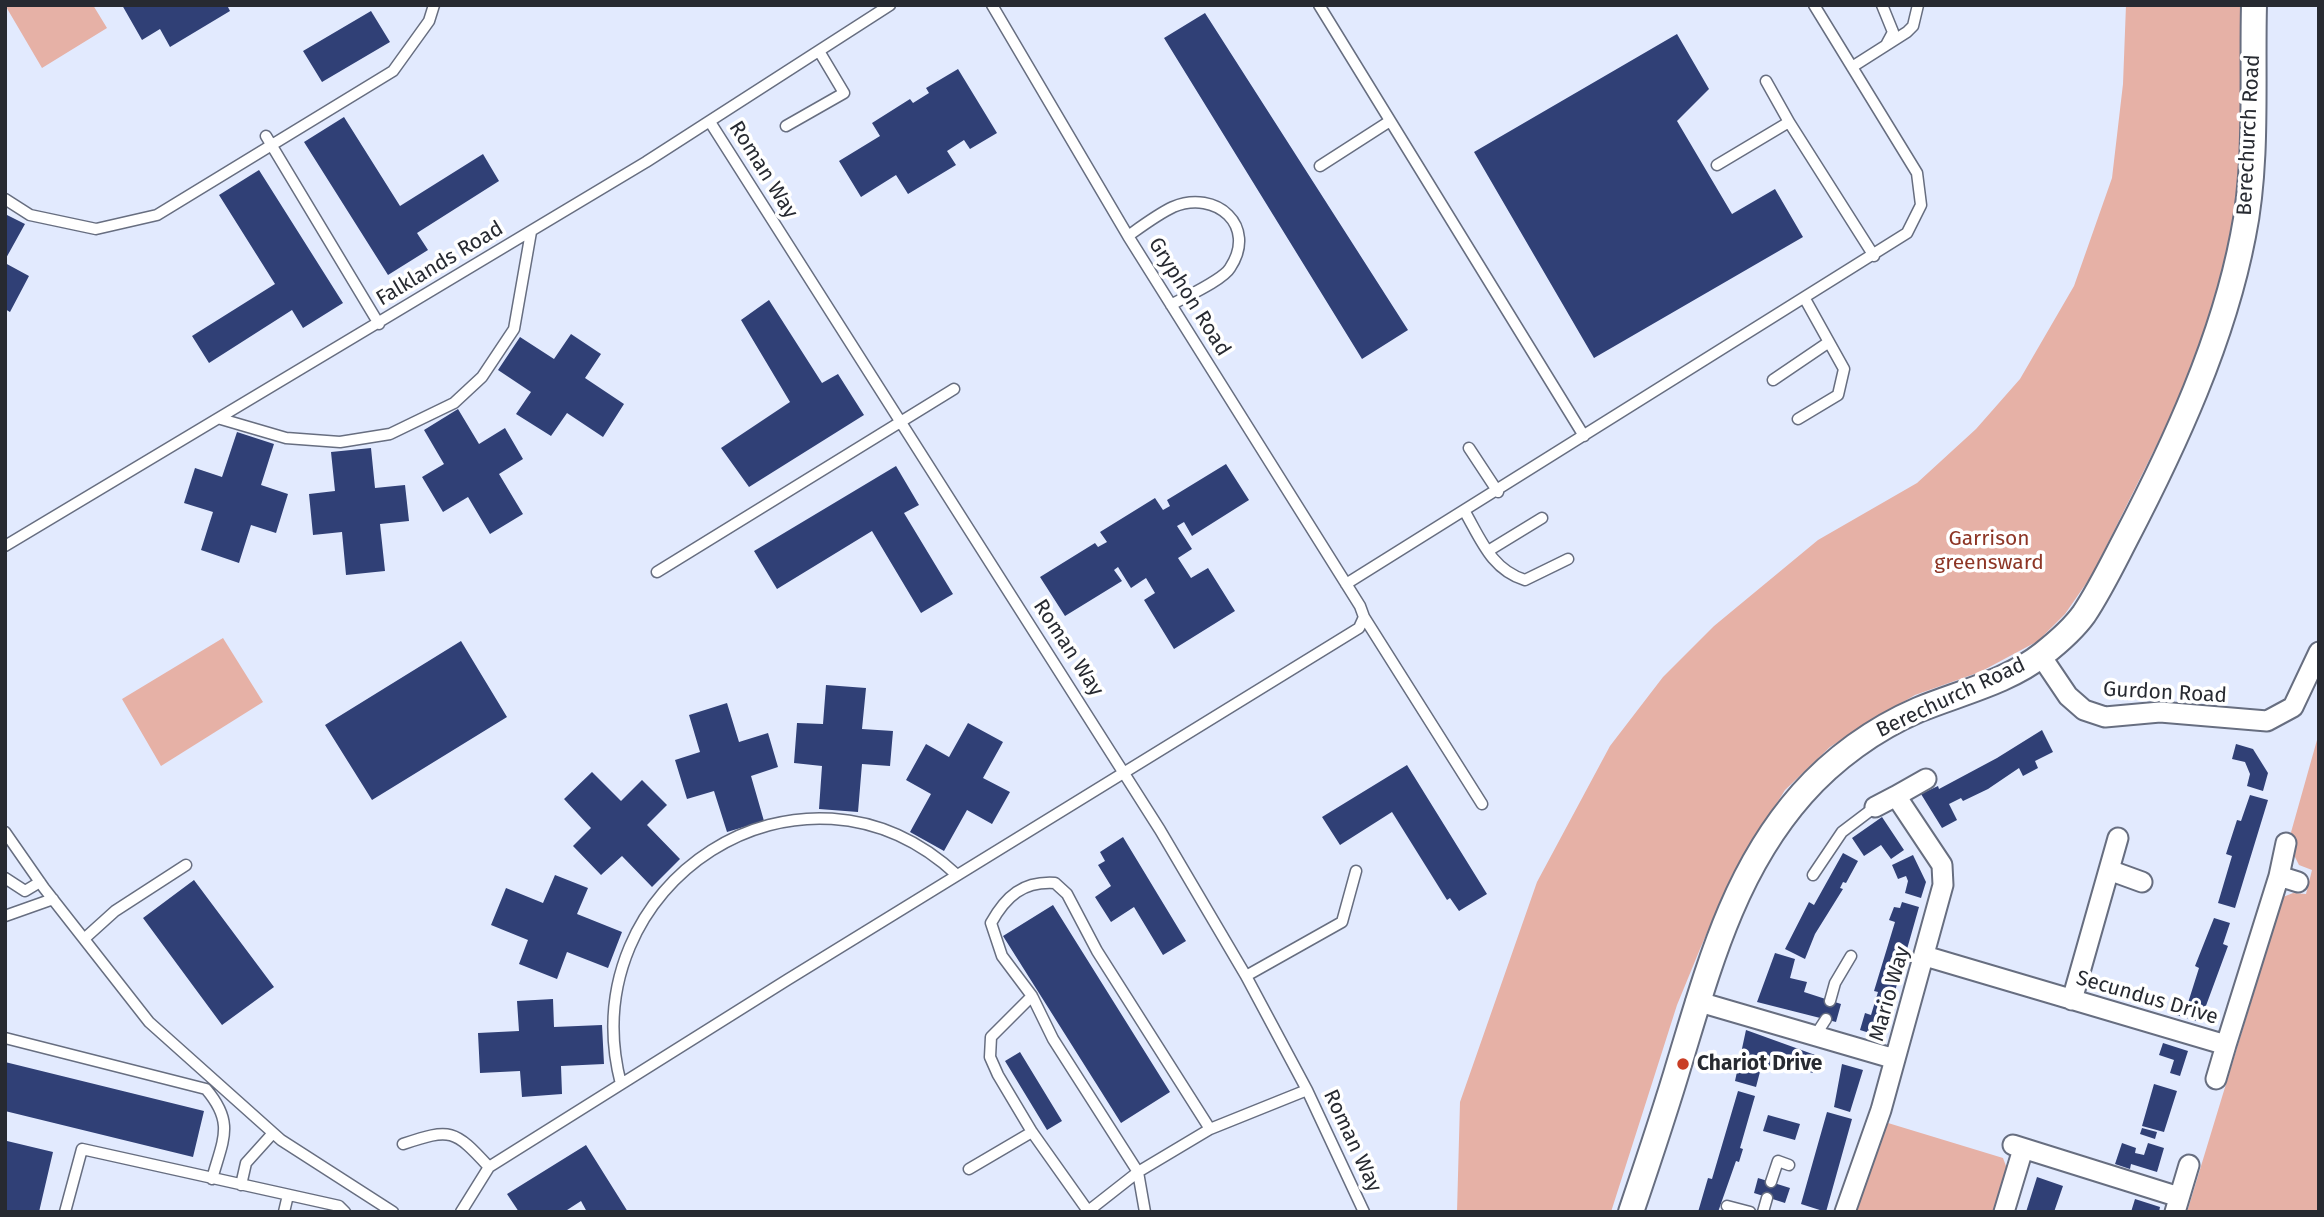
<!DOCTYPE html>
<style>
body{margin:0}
#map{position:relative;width:2324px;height:1217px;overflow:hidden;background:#e2eafe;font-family:"Fira Sans",sans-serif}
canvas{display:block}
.frame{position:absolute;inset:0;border:7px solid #272a31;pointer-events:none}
</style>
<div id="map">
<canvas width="2324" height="1217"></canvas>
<div class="frame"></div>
</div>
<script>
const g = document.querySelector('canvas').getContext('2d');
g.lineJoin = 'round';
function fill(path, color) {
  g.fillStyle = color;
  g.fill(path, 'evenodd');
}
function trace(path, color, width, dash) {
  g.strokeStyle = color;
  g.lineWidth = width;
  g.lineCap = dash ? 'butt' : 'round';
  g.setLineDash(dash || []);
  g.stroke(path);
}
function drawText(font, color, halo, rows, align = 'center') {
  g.font = font + ' "Fira Sans",sans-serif';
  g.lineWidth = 7;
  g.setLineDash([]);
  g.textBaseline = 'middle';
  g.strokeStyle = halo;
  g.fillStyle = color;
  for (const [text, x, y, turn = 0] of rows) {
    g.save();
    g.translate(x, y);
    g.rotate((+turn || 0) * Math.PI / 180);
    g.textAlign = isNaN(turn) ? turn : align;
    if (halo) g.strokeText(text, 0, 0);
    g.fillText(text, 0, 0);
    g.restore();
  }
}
fill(new Path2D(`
 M5,5h88l14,23 -65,40z
 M2126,5h120l-2,189 -26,108 -40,100 -86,173 -27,39 -27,27 -58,31 -65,23 -54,32 -31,20 -45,43 -53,85 -32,74 -23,56 -66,207h-154l3,-110 77,-220 73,-136 53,-69 51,-51 104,-86 99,-57 59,-54 44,-50 54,-93 38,-108 11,-94z
 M223,638l40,64 -102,64 -39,-67z
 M2317,740l2,472h-132l96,-315 10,-4 13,1 6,-24 -13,-5 -11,-22z
 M1888,1123l115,35 6,16 -11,38h-150l24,-84z`), '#e6b1a6');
fill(new Path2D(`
 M122,5h105l3,6 -60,36 -10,-18 -18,11z
 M371,11l19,31 -68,40 -19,-31z
 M1205,13l203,317 -46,29 -198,-321z
 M1677,34l32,55 -32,32 55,93 43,-25 28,48 -209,121 -120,-206z
 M958,69l39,64 -27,16 -6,-9 -17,11 9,14 -48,29 -12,-19 -35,22 -22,-36 41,-25 -8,-13 38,-24 3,4 16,-10 -3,-5z
 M344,117l56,89 83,-52 16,27 -82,52 11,17 -40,25 -84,-133z
 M259,170l84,133 -40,25 -11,-18 -83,53 -17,-27 83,-52 -56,-89z
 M5,214l20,10 -20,36z
 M5,263l24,13 -19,36 -5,-3z
 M769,300l53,83 16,-9 26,41 -115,72 -28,-39 69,-46 -49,-82z
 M571,334l30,20 -16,24 39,26 -21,33 -36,-24 -16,23 -35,-22 15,-22 -33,-22 22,-33 34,22z
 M458,409l21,35 26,-16 18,31 -24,15 24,40 -33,20 -22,-37 -25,15 -21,-35 22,-13 -20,-34z
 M237,432l37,12 -13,41 27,9 -12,39 -25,-8 -12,38 -38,-13 12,-38 -29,-9 11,-35 27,9z
 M371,448l4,40 30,-3 4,36 -29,3 5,47 -39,4 -4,-43 -29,3 -4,-41 26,-3 -4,-39z
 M1226,464l23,36 -57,36 -8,-14 -7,4 15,23 -14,9 13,20 17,-10 27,43 -61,38 -30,-49 11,-7 -9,-15 -15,10 -13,-21 -4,3 8,11 -57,35 -25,-39 55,-34 3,4 9,-5 -7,-10 55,-34 8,12 7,-4 -3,-6z
 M896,466l23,39 -15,8 49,81 -32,19 -49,-82 -95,58 -23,-38z
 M461,641l46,76 -135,83 -47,-75z
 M826,685l40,3 -4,41 31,2 -3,35 -28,-2 -4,48 -39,-3 3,-43 -28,-3 3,-40 26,1z
 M727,703l12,39 29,-9 10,34 -27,9 13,45 -37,11 -13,-41 -27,8 -12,-39 25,-8 -11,-37z
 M968,723l35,19 -20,36 27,14 -18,32 -25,-14 -23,41 -34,-19 21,-38 -25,-14 20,-36 23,13z
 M2042,730l11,22 -18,9 3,7 -15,8 -4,-8 -31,21 -25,12 -2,-3 -12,6 8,16 -15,8 -21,-34 17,-8 1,3 58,-31z
 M2236,744l17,5 15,24 -5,18 -16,-5 3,-12 -5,-12 -13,-3z
 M1407,765l80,129 -28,17 -9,-13 -3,2 -55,-88 -52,33 -18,-28z
 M592,772l29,29 21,-21 25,25 -20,20 33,34 -28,28 -30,-31 -21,19 -28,-29 18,-18 -27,-29z
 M2250,795l18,5 -33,108 -17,-5 14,-47 -6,-2 11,-34 4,1z
 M1882,817l22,33 -13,9 -10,-14 -17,11 -12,-18z
 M1123,837l63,104 -23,14 -29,-48 -23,15 -16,-25 16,-11 -13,-21 7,-4 -5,-9z
 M1843,853l15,8 -12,22 -3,-1 -3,6 3,1 -28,45 -10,25 -20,-10 24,-47 5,3z
 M1913,855l13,27 -5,16 -16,-5 3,-12 -2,-5 -8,3 -6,-14z
 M555,875l33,13 -11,26 45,18 -14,36 -41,-16 -10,27 -38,-15 9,-24 -37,-15 15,-37 37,15z
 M194,880l80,107 -52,38 -79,-107z
 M1902,902l17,5 -37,130 -22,-7 5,-17 6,2 7,-23 -4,-1 21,-69 -6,-2 5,-13 6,1z
 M1053,905l117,187 -49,31 -118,-187z
 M2214,918l16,5 -7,21 5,2 -28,76 -27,-8 4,-11 10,3 12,-38 -4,-2z
 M1775,953l20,6 -5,19 17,4 -3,10 37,12 -5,18 -79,-20z
 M553,999l1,28 48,-2 2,39 -43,2 1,28 -40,3 -2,-26 -40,2 -2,-40 41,-2 -2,-30z
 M1746,1030l72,26 -5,17 -33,-9 -2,8 -17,-4 -5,19 -21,-6z
 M2163,1043l25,8 -8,25 -10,-3 4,-13 -15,-5z
 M1020,1052l42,69 -15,9 -42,-69z
 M5,1062l199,49 -11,46 -188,-46z
 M1842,1064l21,6 -13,42 -16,-5z
 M2154,1084l23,7 -13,41 -22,-6z
 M1738,1091l17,5 -15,52 3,1 -4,13 -3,-1 -18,51h-20l10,-34 4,1z
 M1827,1112l25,7 -26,93 -25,-8z
 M1768,1115l32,9 -5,16 -32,-9z
 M2142,1128l15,4 -2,7 -15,-5z
 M7,1141l46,11 -14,60h-34z
 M2122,1143l14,5 -1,5 9,2 4,-12 16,5 -7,24 -26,-8 -1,5 -15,-5z
 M586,1145l42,67h-41l-6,-11 -17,11h-45l-12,-18z
 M2037,1177l26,9 -9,26h-28z
 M1758,1178l32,10 -5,15 -31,-10z
 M2135,1199l25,8 -1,5h-28z`), '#304076');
const service = new Path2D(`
 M1319,5l265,431
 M1882,5l11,27 -7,13
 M1852,67l55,-35 6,-6 5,-21
 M1766,81l23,41
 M710,122l450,708 86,146 61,114 57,122
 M786,126l58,-33 -25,-42
 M266,136l113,188
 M1717,165l72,-43 85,134
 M1320,166l70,-45
 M5,199l25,16 66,14 61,-14 236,-144 36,-50 5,-16
 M1128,236c14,-10 30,-22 45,-29 43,-18 85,19 57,61 -7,12 -45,29 -59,37
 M1773,380l56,-38
 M221,419l65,19 54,4 50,-8 64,-31 28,-26 32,-48 17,-97
 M1798,419l40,-24 6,-26 -39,-70
 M1469,448l29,44
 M1465,512c16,28 27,58 60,68l43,-21
 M5,546l641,-384 244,-157
 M1488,551l54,-33
 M657,572l297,-183
 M1346,584l561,-351 14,-28 -4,-32 -103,-168
 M1364,617l118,187
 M5,832l39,56 105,134 132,118 112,72
 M1813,875l29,-43 33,-25
 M5,878l20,13 15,-9
 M5,916l48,-17
 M84,939l31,-28 71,-46
 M1246,976l96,-54 14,-51
 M1032,996l-41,41 -1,20 8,18 34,57 56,79
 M1830,1001l5,-18 16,-27
 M1815,1036l11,-17
 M5,1038l201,51c29,34 17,50 6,90
 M621,1084c-52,-200 181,-353 336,-209
 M403,1144c48,-16 51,-15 86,23
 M969,1169l63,-37
 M1771,1182l7,-21 11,4
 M241,1185l5,-22 27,-30
 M1727,1206l23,6
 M65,1212l17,-63 257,57 6,6
 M284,1212l4,-17
 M461,1212l28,-45 298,-187 572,-352 5,-11 -4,-11 -232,-370 -136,-231
 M1087,1212l51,-40 72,-43 97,-39
 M1145,1212l-7,-40 -85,-133 -21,-43 -30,-40 -11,-33c15,-27 32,-42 64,-40l12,11 30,57 113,178
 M1763,1212l4,-14`);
const minor = new Path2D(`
 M2041,656l27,40 16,14 21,7 55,-5 107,9 26,-14 26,-55
 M1896,796l30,-17
 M2109,870l33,12
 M2279,876l19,6
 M1925,956l301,89 53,-169 7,-33
 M2072,1000l46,-162
 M1696,1001l199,58
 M2216,1079l10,-34
 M2013,1145l166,52
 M1845,1212l36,-102 62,-225 -1,-20 -46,-69 -21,11
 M2004,1212l19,-63
 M2175,1212l14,-47`);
const tertiary = new Path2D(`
 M1631,1212c17,-50 34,-100 49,-151 29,-95 54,-190 122,-267 31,-35 72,-65 116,-84 41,-17 90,-28 125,-56 14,-11 31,-26 41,-40 16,-24 29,-51 42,-76 49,-94 97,-198 117,-302 15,-73 9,-156 11,-231`);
trace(service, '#676e80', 13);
trace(minor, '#676e80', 23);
trace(tertiary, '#676e80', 28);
trace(service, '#fff', 10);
trace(minor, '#fff', 19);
trace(tertiary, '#fff', 24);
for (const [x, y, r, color] of [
 [1683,1064,7,"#c93e25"]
]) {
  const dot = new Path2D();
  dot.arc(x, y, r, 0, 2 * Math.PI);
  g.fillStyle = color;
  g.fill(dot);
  trace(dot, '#fff', 2.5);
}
drawText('21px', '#272a31', '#fff', [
 ["Berechurch Road",2249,135,-87],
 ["Roman Way",763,170,58],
 ["Falklands Road",440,264,-31],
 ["Gryphon Road",1189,297,58],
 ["Roman Way",1068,648,57],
 ["Gurdon Road",2165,693,3],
 ["Berechurch Road",1951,698,-25],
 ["Mario Way",1890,994,-74],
 ["Secundus Drive",2147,998,16],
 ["Roman Way",1352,1141,65]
]);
drawText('21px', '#8d3525', '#fff', [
 ["Garrison",1989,539],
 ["greensward",1989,563]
]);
drawText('bold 21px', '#272a31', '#fff', [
 ["Chariot Drive",1697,1064]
], 'left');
</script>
